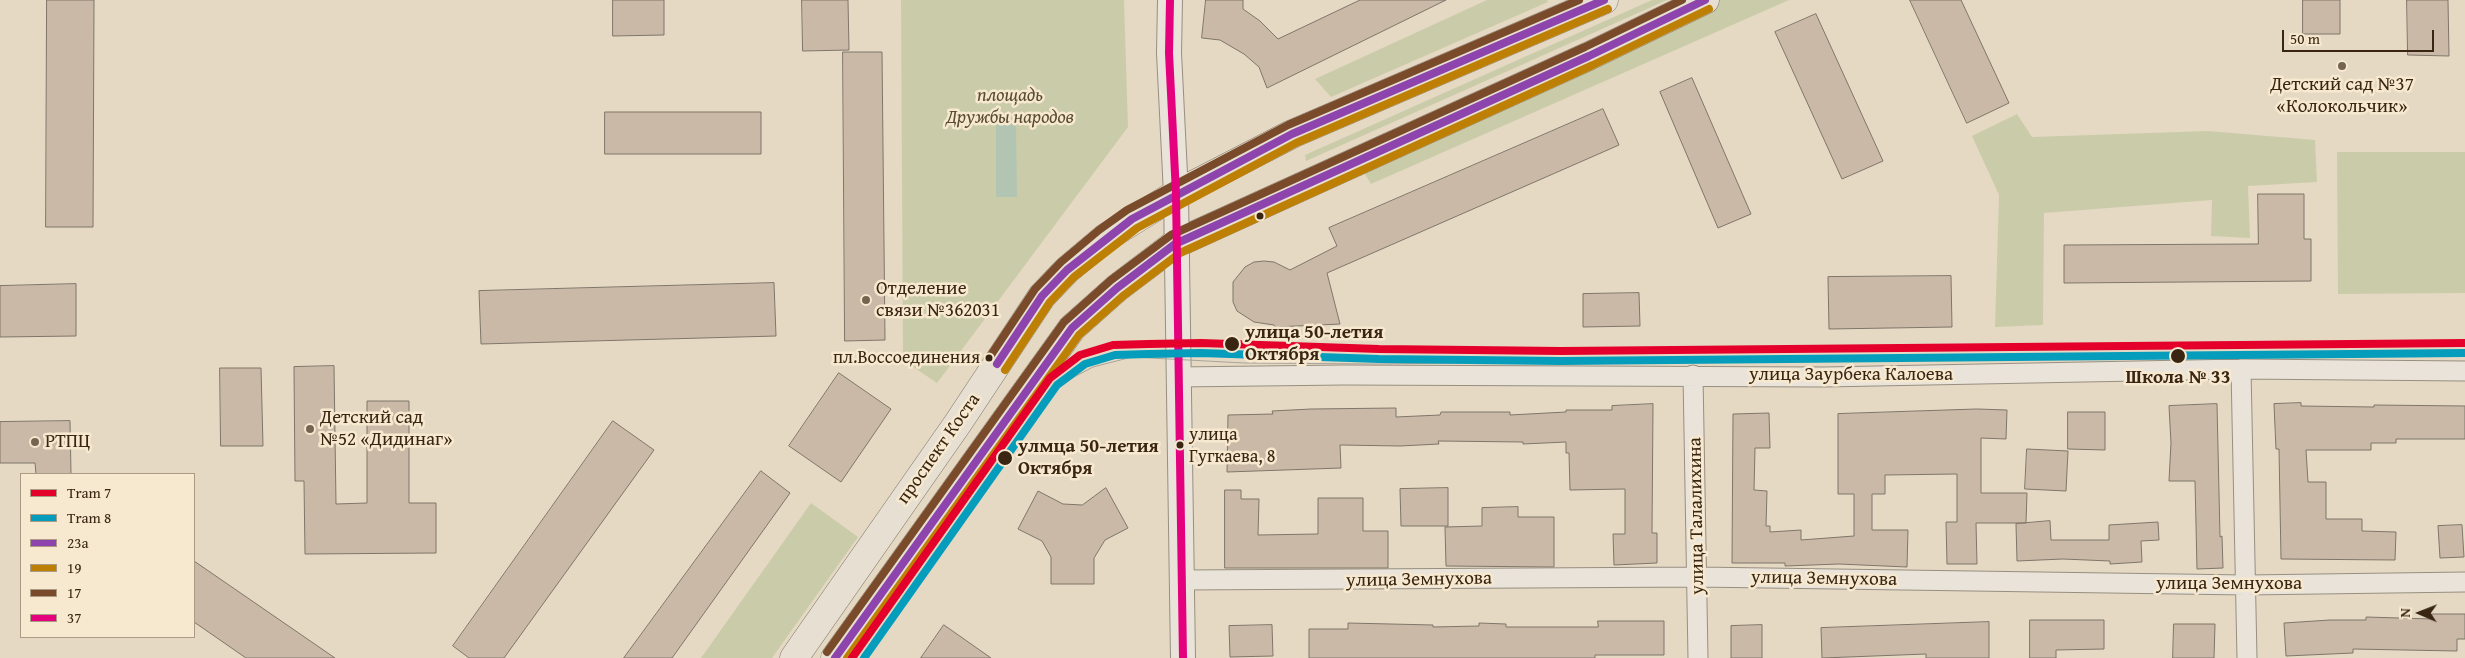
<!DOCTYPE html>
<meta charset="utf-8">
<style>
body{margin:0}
#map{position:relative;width:2465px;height:658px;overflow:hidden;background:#e5d9c4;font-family:"Gentium Book Plus",serif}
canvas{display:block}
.legend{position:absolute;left:20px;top:473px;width:175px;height:165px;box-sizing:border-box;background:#f7e9d0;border:1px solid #ab9b84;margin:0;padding:6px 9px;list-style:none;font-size:15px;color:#392512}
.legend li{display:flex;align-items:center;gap:10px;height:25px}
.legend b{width:25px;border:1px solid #ab9b84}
.north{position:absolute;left:2395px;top:588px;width:50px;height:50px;-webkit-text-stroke:4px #f7e9d0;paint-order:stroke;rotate:271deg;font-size:14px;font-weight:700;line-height:20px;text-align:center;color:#392512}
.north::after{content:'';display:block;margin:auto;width:18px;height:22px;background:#392512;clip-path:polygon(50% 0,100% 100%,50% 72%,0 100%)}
.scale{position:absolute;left:2282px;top:30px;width:152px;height:22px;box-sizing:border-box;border:2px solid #392512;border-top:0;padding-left:6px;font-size:15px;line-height:18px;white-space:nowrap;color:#392512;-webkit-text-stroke:4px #f7e9d0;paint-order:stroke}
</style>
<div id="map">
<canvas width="2465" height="658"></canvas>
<ul class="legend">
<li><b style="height:6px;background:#e4002b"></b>Tram 7</li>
<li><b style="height:6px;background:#069cbb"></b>Tram 8</li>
<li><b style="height:6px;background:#8e44ad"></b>23a</li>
<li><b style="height:6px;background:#be7f05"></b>19</li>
<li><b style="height:6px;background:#7a4b2a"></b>17</li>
<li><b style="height:6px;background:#e5007d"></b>37</li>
</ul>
<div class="north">N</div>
<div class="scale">50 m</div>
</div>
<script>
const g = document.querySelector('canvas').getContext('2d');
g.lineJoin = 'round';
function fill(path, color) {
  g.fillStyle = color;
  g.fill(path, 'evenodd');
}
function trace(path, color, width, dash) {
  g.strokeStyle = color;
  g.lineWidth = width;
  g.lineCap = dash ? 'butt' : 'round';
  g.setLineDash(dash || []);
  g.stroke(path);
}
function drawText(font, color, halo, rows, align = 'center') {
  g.font = font + ' "Gentium Book Plus",serif';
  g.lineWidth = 5;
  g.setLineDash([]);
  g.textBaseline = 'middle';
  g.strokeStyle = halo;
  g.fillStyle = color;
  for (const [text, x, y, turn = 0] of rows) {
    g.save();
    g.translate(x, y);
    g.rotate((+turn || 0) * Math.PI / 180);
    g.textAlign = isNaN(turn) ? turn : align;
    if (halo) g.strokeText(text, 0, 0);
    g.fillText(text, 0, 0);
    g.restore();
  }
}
fill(new Path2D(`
 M901,0h223l4,127 -191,256 -34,-23z
 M1487,0h60l1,2 -217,95 -16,-18z
 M1652,0h15l-361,161 -1,-6z
 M1719,0h70l-418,184 -14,-23z
 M2017,114l15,23 176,-6 107,9 2,42 -69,4 2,52 -39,-2 1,-36 -168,13 -1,112 -48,2 4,-132 -27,-59z
 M2337,152h128v141l-127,1z
 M811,503l47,34 -86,121h-71z`), '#cacca9');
fill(new Path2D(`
 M996,121h20l1,76h-21z`), '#b2c5b2');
const building = new Path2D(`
 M47,0h47l-1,227h-47z
 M613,0h51v35l-51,1z
 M802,0h46l1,50 -46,1z
 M1206,0h37v9l17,12 18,18 82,-39h86l-179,88 -8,-21 -15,-13 -24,-14 -18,-2z
 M1910,0h51l48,103 -42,20z
 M2303,0h37v34h-37z
 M2407,0h41l1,56 -41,-1z
 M1816,14l67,147 -41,18 -67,-147z
 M843,52h39l3,288 -40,1z
 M1692,78l59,136 -33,14 -58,-136z
 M1603,109l16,36 -292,128 13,51 -65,3 -1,-2 -20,-3 -17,-11 -4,-9v-20l12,-15 9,-5 10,-1 10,1 16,8 47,-24 -8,-18z
 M605,112h156v42h-156z
 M2258,194h46v45h7v42l-247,2v-38l194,-1z
 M1951,276l1,51 -123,2 -1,-52z
 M774,283l2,53 -295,8 -2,-53z
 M76,284v52l-76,1v-51z
 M1639,293l1,33 -57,1v-33z
 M334,366l2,138 31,-1v-102h42v102h27v50l-131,1 -1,-73h-9l-1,-114z
 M220,368h41l2,78h-42z
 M839,373l52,36 -50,73 -52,-36z
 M2301,403v3l73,1v-2l91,1v33h-69v4h-25v7h-65l2,32h18v37h36v12l34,1 -1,28 -114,-1 -2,-110h-3l-2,-45z
 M1653,404l-1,129h5v30l-43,2 -1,-31h12v-45l-55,1 -1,-37h-3v-11l-43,2v-2l-85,-1 1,3 -39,2 -60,-1 1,23 -114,4 1,-57 45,-1 -1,-3 39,-2 85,-1v9l44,-2 1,-3h69v3l56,-3v-2h46v-4z
 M2217,404l3,133 2,-1 1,32 -26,1 -2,-88h-26l2,-38 -2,-37z
 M1977,409l30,1 -1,29 -25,-1v55h46l-1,30h-50l1,41h-30l-1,-42h11v-48l-72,1v19h-13v36h36l-1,37 -68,-3 -54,2v-3h-53l1,-149 36,-1 1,35h-15l-1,42 13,1 -1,35h4v6l31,-2v10l53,-4v-42h-16v-80z
 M2068,412h37v38l-37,-1z
 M70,421l1,53h-35l-1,-11h-35v-41z
 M613,421l41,29 -150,208h-35l-16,-12z
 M2027,449l41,2 -2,40 -41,-2z
 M761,471l29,22 -118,165h-48z
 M1106,488l22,40 -23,12 -11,18v26h-43v-27l-9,-16 -24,-12 20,-38 25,13 19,1z
 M1448,488v38h-47l-1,-37z
 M1225,490h16v9h18l-1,36 60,-1v-36h45v33h25v37h-163z
 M1518,507v10h36v50l-108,-1 -1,-39 37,-1v-18z
 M2050,521l1,19h58v-15l49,-3 1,18 -18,1 1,21 -32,2v-3l-47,-2 -46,2 -1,-37z
 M2462,525l2,32 -24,1 -2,-32z
 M194,561l141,97h-89l-52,-36z
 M2432,614h33v25h-8v12l-104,-2v4l-67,3 -2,-33 46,-3h36v-3l66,2z
 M2030,620h74v29l-48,1v8h-26z
 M1598,621h66v34h-69v3h-286v-29h39v-6l85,2v2l46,-1v-3l27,1v3h92z
 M1989,622v36h-63v-4l-104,4 -1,-30z
 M2174,624h41l-1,34h-41z
 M944,625l47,33h-70z
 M1272,625l1,31 -43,1 -1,-31z
 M1762,625v33h-31v-32z`);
fill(building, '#cab9a7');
trace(building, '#7f7669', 1);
const minor = new Path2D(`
 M2241,369l6,289
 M1693,375l5,283
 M1177,377l167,-2 480,2 417,-8 224,2
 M1183,580l515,-3 548,8 219,-3`);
const tertiary = new Path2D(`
 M1170,0l-1,53 7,141 7,464`);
const primary = new Path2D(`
 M794,658l164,-235 84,-127 25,-26 38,-32 71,-44 116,-60 312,-134
 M835,658l237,-330 45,-40 58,-44 414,-188 116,-56`);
trace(minor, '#988f80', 21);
trace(tertiary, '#988f80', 26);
trace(primary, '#7f7669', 29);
trace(minor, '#e9e3d9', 19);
trace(tertiary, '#e9e3d9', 24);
trace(primary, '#e6dfd2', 28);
trace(new Path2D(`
 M865,658l186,-265 23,-16 19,-10 39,-10 112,6 134,1 818,-11 269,1`), '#a9a399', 1);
trace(new Path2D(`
 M997,364l45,-68 25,-26 65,-51 160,-85 312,-134
 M835,658l237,-330 45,-40 58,-44 414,-188 116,-56`), '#8e44ad', 8);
trace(new Path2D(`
 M1005,370l45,-68 24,-25 63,-49 159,-85 312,-134
 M847,658l232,-323 44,-39 57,-43 413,-188 116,-56`), '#be7f05', 8);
trace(new Path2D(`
 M989,358l46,-69 26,-27 38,-32 28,-20 161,-85 291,-125
 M827,652l237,-330 47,-42 60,-45 414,-188 97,-47`), '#7a4b2a', 8);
trace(new Path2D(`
 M1170,0l-1,53 7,141 7,464`), '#e5007d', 8);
trace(new Path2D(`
 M852,658l198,-280 30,-23 33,-10 35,-1 53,-1 178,6 182,2 904,-8`), '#e4002b', 8);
trace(new Path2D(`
 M864,658l193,-273 28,-21 30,-9 33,-1 53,-1 178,6 182,2 904,-8`), '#069cbb', 8);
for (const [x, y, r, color] of [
 [2342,66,5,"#756450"],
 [1260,216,4.5,"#392512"],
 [866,300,5,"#756450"],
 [1232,344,8,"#392512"],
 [2178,356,8,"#392512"],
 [989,358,4.5,"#392512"],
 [310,429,5,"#756450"],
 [35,442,5,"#756450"],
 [1180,445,4.5,"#392512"],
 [1005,458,8,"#392512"]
]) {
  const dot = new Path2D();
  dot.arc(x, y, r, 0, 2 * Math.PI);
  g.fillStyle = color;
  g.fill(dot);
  trace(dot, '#f7e9d0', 2);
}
drawText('18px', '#392512', '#f7e9d0', [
 ["пл.Воссоединения",980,358],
 ["улица",1189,435,"left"],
 ["Гугкаева, 8",1189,457,"left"]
], 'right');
drawText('19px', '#392512', '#f7e9d0', [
 ["Детский сад №37",2342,85,"center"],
 ["«Колокольчик»",2342,107,"center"],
 ["Отделение",876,289],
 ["связи №362031",876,311],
 ["Детский сад",320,418],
 ["№52 «Дидинаг»",320,440],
 ["РТПЦ",45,442]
], 'left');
drawText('italic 19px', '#584c32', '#f7e9d0', [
 ["площадь",1010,96],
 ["Дружбы народов",1010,118]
]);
drawText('bold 19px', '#392512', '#f7e9d0', [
 ["улица 50-летия",1245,333],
 ["Октября",1245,355],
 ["Школа № 33",2178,378,"center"],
 ["улмца 50-летия",1018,447],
 ["Октября",1018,469]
], 'left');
drawText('19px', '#392512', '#f7e9d0', [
 ["улица Заурбека Калоева",1851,375],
 ["проспект Коста",939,449,-55],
 ["улица Талалихина",1697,516,-91],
 ["улица Земнухова",1824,579,1],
 ["улица Земнухова",1419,580,-1],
 ["улица Земнухова",2229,584]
]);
</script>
